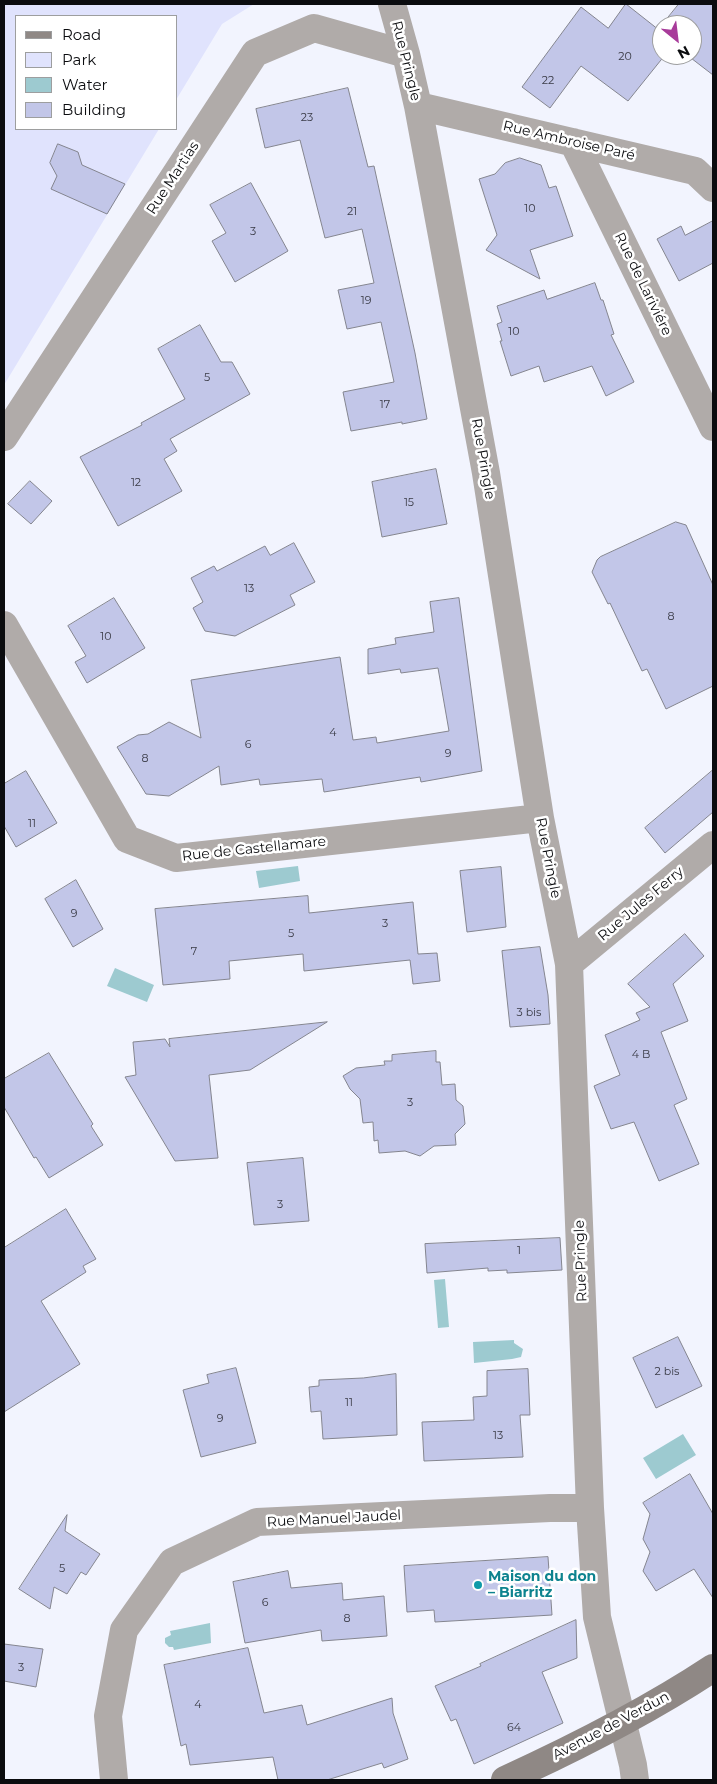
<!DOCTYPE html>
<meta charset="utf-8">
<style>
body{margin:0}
#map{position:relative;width:717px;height:1784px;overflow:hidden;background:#f2f4fe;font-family:Montserrat,sans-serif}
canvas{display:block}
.frame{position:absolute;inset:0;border:5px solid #0b0c0f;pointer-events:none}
.legend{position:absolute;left:15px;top:15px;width:162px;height:115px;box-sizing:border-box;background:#fff;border:1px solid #9d9e9f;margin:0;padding:6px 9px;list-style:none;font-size:15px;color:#0b0c0f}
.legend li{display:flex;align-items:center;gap:10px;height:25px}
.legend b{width:25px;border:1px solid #9d9e9f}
.north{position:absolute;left:652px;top:15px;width:50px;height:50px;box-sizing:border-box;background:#fff;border:1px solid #9d9e9f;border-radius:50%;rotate:151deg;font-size:14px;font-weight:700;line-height:20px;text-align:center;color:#0b0c0f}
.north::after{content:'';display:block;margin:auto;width:18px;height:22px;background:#a83b9a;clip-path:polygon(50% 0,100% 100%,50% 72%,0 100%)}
</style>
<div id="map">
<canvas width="717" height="1784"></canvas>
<div class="frame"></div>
<ul class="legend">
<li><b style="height:6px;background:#8f8885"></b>Road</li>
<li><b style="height:14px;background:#e0e3fd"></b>Park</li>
<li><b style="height:14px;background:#9dcad0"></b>Water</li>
<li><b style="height:14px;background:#c2c6e8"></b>Building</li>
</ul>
<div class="north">N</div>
</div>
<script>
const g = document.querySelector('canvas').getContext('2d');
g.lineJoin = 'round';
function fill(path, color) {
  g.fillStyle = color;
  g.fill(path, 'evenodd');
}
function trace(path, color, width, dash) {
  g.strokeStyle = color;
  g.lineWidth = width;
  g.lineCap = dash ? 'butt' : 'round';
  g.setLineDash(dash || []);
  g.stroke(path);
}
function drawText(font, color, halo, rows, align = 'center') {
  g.font = font + ' Montserrat,sans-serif';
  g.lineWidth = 5;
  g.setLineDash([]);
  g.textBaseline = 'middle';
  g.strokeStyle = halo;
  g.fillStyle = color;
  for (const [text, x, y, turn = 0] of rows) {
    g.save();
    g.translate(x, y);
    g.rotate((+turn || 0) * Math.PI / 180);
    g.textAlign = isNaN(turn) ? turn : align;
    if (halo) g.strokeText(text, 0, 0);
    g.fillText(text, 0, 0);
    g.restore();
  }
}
fill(new Path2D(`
 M4,4h250l-32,20 -46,76v-84h-160v113h143l-155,256z`), '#e0e3fd');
fill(new Path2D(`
 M298,866l2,15 -41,7 -3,-17z
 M115,968l39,17 -7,17 -40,-16z
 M445,1279l4,48 -11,1 -4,-48z
 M514,1340v3l9,6 -2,8 -9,2 -38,4 -1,-21z
 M683,1434l13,21 -40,24 -13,-21z
 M210,1623l1,20 -37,7 -1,-3h-4l-4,-4v-5l6,-3 -1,-4z`), '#9dcad0');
const building = new Path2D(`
 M626,4l33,26 3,-5v30h3l-37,46 -47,-35 -31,42 -28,-21 59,-80 27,21z
 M679,4h34v71l-26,-20h5v-30h-30z
 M348,88l20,79 6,-1 41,187 12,66 -25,5v-2l-51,9 -8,-39 51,-10 -13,-60 -34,7 -9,-39 36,-7 -12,-54 -37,9 -25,-98 -35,8 -9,-39z
 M58,144l20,8 4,13 43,19 -18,30 -56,-25 6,-13 -7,-13z
 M520,158l21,7 8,23 7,-2 17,50 -43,14 10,29 -54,-29 11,-15 -18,-56 16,-5 10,-11z
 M251,183l37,68 -53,31 -23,-41 14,-8 -16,-28z
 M713,221v42l-34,18 -22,-42 24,-13 4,9z
 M595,283l6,17h2l11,34 -3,1 23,47 -28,14 -14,-30 -48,16 -5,-16 -28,10 -11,-35h2l-5,-17 5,-2 -5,-16 47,-16 3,9z
 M200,325l21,37h11l18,32 -80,45 7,12 -13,8 18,32 -64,35 -38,-69 62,-32 -1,-2 44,-24 -27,-50z
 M436,469l11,55 -65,13 -10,-55z
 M30,481l22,20 -21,23 -23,-20z
 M676,522l10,3 27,60v101l-47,23 -19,-40 -5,2 -32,-68 -2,1 -16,-32 5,-12 3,-3z
 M294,543l21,39 -25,13 5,10 -60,31 -30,-5 -12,-23 10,-6 -12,-24 23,-12 3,5 48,-25 5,9z
 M114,598l31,50 -58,35 -12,-21 11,-6 -18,-30z
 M459,598l23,173 -61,11 -1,-5 -96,15 -2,-13 -62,6 -1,-6 -38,6 -2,-19 -50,30 -23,-2 -29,-47 21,-12 10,-1 21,-12 32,16 -10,-58 149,-23 13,83 23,-3 1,6 72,-12 -11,-63 -37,5 -1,-4 -32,5v-25l28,-5 -1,-6 39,-6 -4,-30z
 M713,770v42l-48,41 -20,-25z
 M26,771l31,52 -41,24 -12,-21v-42z
 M501,867l5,60 -39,5 -7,-61z
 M76,880l27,49 -30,18 -28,-48z
 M308,896l1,17 104,-11 5,52 19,-1 3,28 -27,3 -3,-24 -106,11 -1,-17 -74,7 1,18 -67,6 -8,-76z
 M685,934l19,22 -31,28 15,37 -27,11 26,67 -13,6 25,59 -40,17 -25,-59 -23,7 -17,-43 26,-11 -15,-40 35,-15 -4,-7 14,-6 -22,-23z
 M540,947l8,48 2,29 -40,3 -8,-76z
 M327,1022l-77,48 -41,5 9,83 -43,3 -50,-84 11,-2 -3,-33 32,-3 5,8 -1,-8z
 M436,1051v11h4l2,23 13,-1 1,16 7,6 2,18 -10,10 1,11 -22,1 -14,10 -15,-5 -26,2 -1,-13 -4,1 -1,-19 -10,1 -3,-24 -10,-10 -7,-13 13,-8 29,-3 -1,-4h8v-6z
 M49,1053l44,71 -2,2 12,19 -54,33 -13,-21 -2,1 -30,-51v-28z
 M303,1158l6,63 -55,4 -7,-62z
 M66,1209l30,50 -13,7 3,6 -45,29 39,63 -76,48v-164z
 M560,1238l2,32 -55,3v-3l-19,1v-3l-61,5 -2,-29z
 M678,1337l24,49 -46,22 -23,-50z
 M236,1368l20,75 -55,14 -18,-67 26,-7 -2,-8z
 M528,1369l2,46h-10l3,42 -99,4 -2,-39 52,-2 -1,-23 14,-1v-25z
 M396,1374l1,61 -74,4 -2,-28 -10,1 -2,-25 10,-1v-6l44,-2z
 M690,1474l23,40v84l-19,-29 -38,22 -13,-20 7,-19 -7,-13 7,-25 -7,-11z
 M67,1515l-2,16 35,23 -14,21 -5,-3 -14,22 -13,-7 -4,22 -31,-20z
 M548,1557l4,58 -117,7 -1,-12 -27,2 -3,-46z
 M288,1571l3,17 51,-5 1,17 41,-4 3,40 -65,5 -1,-11 -76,13 -12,-61z
 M576,1620l1,38 -35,14 21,51 -89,41 -18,-45 -5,2 -16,-35 46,-20 -1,-2z
 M4,1644l39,5 -7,38 -32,-6z
 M248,1648l16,65 38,-8 5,20 85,-27 1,15 15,46 -24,9 -2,-5 -55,17h-49l-5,-23 -83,8 -4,-21 -5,2 -17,-81z`);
fill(building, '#c2c6e8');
trace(building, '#84858f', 1);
trace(new Path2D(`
 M392,4l14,50 12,52 68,367 54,345 29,146 21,544 7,109 36,148 2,15
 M418,106l277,65 18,17
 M573,142l140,285
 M4,437l251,-384 59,-25 92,26
 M4,625l123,214 49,19 364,-40
 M569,964l144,-119
 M114,1780l-6,-64 16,-86 48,-68 85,-40 293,-14h40`), '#b0aba9', 28);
trace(new Path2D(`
 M505,1780c72,-33 143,-69 208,-112`), '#8f8885', 28);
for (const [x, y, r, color] of [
 [478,1585,5,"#0f9aa8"]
]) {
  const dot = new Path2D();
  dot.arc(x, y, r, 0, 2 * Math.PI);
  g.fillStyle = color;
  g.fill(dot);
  trace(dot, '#fff', 2);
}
drawText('11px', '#393a45', null, [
 ["20",625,57],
 ["22",548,81],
 ["23",307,118],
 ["10",530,209],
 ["21",352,212],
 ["3",253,232],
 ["19",366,301],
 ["10",514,332],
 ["5",207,378],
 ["17",385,405],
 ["12",136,483],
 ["15",409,503],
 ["13",249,589],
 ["8",671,617],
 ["10",106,637],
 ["4",333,733],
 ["6",248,745],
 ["9",448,754],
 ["8",145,759],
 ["11",32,824],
 ["9",74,914],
 ["3",385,924],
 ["5",291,934],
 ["7",194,952],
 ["3 bis",529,1013],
 ["4 B",641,1055],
 ["3",410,1103],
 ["3",280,1205],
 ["1",519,1251],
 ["2 bis",667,1372],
 ["11",349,1403],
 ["9",220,1419],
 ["13",498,1436],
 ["5",62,1569],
 ["6",265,1603],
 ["8",347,1619],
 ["3",21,1668],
 ["4",198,1705],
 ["64",514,1728]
]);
drawText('14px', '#0b0c0f', '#fff', [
 ["Rue Pringle",406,61,76],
 ["Rue Ambroise Paré",569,141,13],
 ["Rue Martias",173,178,-57],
 ["Rue de Lariviére",643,284,64],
 ["Rue Pringle",483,459,80],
 ["Rue de Castellamare",254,849,-6],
 ["Rue Pringle",548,858,79],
 ["Rue Jules Ferry",641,904,-40],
 ["Rue Pringle",581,1261,-92],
 ["Rue Manuel Jaudel",334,1519,-3],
 ["Avenue de Verdun",611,1726,-28]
]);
drawText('bold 14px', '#0d838f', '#fff', [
 ["Maison du don",488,1577],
 ["– Biarritz",488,1593]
], 'left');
</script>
